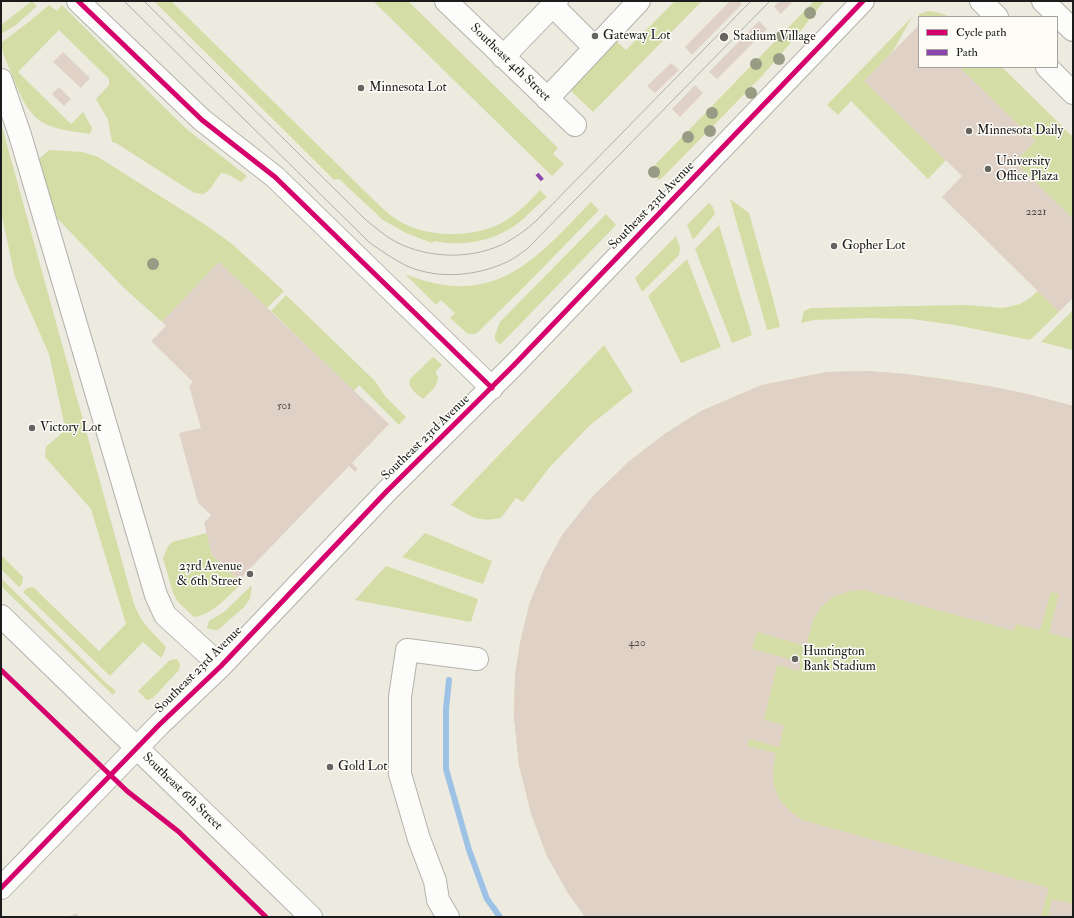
<!DOCTYPE html>
<style>
body{margin:0}
#map{position:relative;width:1074px;height:918px;overflow:hidden;background:#edebe0;font-family:"IM FELL Double Pica",serif}
canvas{display:block}
.frame{position:absolute;inset:0;border:2px solid #1c1c1c;pointer-events:none}
.legend{position:absolute;left:918px;top:16px;width:140px;height:52px;box-sizing:border-box;background:#fdfcf7;border:1px solid #a3a29f;margin:0;padding:5px 7px;list-style:none;font-size:12px;color:#1c1c1c}
.legend li{display:flex;align-items:center;gap:8px;height:20px}
.legend b{width:20px;border:1px solid #a3a29f}
</style>
<div id="map">
<canvas width="1074" height="918"></canvas>
<div class="frame"></div>
<ul class="legend">
<li><b style="height:5px;background:#d6006c"></b>Cycle path</li>
<li><b style="height:5px;background:#8e44ad"></b>Path</li>
</ul>
</div>
<script>
const g = document.querySelector('canvas').getContext('2d');
g.lineJoin = 'round';
function fill(path, color) {
  g.fillStyle = color;
  g.fill(path, 'evenodd');
}
function trace(path, color, width, dash) {
  g.strokeStyle = color;
  g.lineWidth = width;
  g.lineCap = dash ? 'butt' : 'round';
  g.setLineDash(dash || []);
  g.stroke(path);
}
function drawText(font, color, halo, rows, align = 'center') {
  g.font = font + ' "IM FELL Double Pica",serif';
  g.lineWidth = 3;
  g.setLineDash([]);
  g.textBaseline = 'middle';
  g.strokeStyle = halo;
  g.fillStyle = color;
  for (const [text, x, y, turn = 0] of rows) {
    g.save();
    g.translate(x, y);
    g.rotate((+turn || 0) * Math.PI / 180);
    g.textAlign = isNaN(turn) ? turn : align;
    if (halo) g.strokeText(text, 0, 0);
    g.fillText(text, 0, 0);
    g.restore();
  }
}
fill(new Path2D(`
 M32,1l5,5 -21,19 -15,9v-9z
 M154,1h17l209,205c6,5 12,11 19,15 27,16 67,17 96,5 17,-7 32,-22 45,-36l7,7c-9,7 -17,16 -25,23 -23,20 -58,28 -87,21l-3,2 -26,-10 -23,-13 -44,-41 -5,1z
 M373,1h35l150,147 -5,6 11,10 -12,12z
 M675,1h27l-109,111 -22,-21 -2,-7 45,-45 12,11z
 M814,1h10l-29,37 -33,38 -99,101 -4,3 -10,-9z
 M49,5l8,6 5,-6 110,110 17,16 58,45 -6,6 -14,-8 -6,-1 -11,16 -6,5 -9,-1 -12,-7 -67,-43 -4,-1 -4,-22 -12,-21 13,-14v-6l-50,-49 -41,42 53,52 12,-12 9,16 -2,6c-50,-7 -59,-10 -78,-59 -4,-10 -10,-22 -11,-32l29,-22z
 M929,11l11,2 10,4h-31v11l-1,-2 1,-12z
 M912,17l-19,34 -28,30 81,79 -18,19 -77,-78 -13,14 -11,-10z
 M959,67h43l71,70v82l-58,-57 20,-21z
 M1,123l132,478c8,23 18,29 33,46l-2,6 -3,5 -18,-16 -33,34 -87,-84 4,-4 6,-1 66,64 27,-27 -35,-115 -46,-52 1,-10 17,-15 1,-9 -15,-69 -34,-77 -14,-65z
 M49,150l34,2 15,5 108,68 26,19 52,47 -17,17 -48,-46 -57,60 -39,-35 -68,-71 -16,-48 1,-10z
 M730,199l19,14 23,82 8,32 -13,3z
 M591,202l8,8 -76,78 -45,44 -4,2h-6l-18,-16 5,-5 -14,-13 -5,5 -31,-31c89,36 129,-13 186,-72z
 M709,203l4,4 2,7 -22,26 -6,-15z
 M606,214l10,11 -116,120 -5,-6v-4l5,-13z
 M719,225l33,110 -20,8 -37,-94z
 M676,236l4,12 -1,7 -37,37 -7,-14z
 M687,259l34,88 -40,16 -33,-67z
 M1038,291l21,21 -29,28 -75,-15 -43,-6 -43,-1 -55,2 -13,3 3,-12 7,-3 154,-3 38,3 17,-4 10,-6z
 M286,295l89,86 10,15 21,21 -7,8 -40,-40 -5,6 -83,-80z
 M1073,310v40l-32,-8z
 M604,345l29,46 -44,35 -40,42 -26,34 -7,-4 -15,20c-25,5 -29,-2 -50,-13z
 M433,357l9,8 -6,6v2l2,4c0,10 -8,15 -15,22 -6,-5 -16,-11 -13,-20z
 M868,371c70,5 137,16 205,35v511h-488l-38,-61 -16,-43 -12,-48 -5,-48 1,-42 5,-32 10,-41 98,-140 38,-29 35,-22 61,-26 65,-13z
 M207,533l5,22 27,25v6c-12,11 -27,29 -45,31l-16,-15 -5,-9 -10,-35 4,-10 5,-6z
 M425,533l67,28 -9,23 -81,-27z
 M1,555l22,22 -1,7 -3,3 -18,-18z
 M386,566l92,33 -7,23 -116,-22z
 M1,578l105,105 10,8 -3,4 -112,-109z
 M252,585l-2,14 -6,8 -26,23h-5l-6,-2 2,-7 15,-9z
 M177,659l3,5 -1,6 -26,28 -6,2 -9,-9 32,-31z`), '#d4dda5');
trace(new Path2D(`
 M449,680l-3,29v60l23,81 18,49 13,18`), '#9dc2e6', 6);
fill(new Path2D(`
 M730,1h8l4,3 -50,51 -7,-8z
 M779,1h14l-12,13 -7,-7z
 M759,21l8,8 -50,50 -8,-7z
 M918,26l1,2v39h40l76,74 -20,21 58,57v79l-14,14 -117,-115 20,-21 -98,-95z
 M63,52l27,26 -9,10 -28,-26z
 M671,63l8,7 -24,23 -8,-7z
 M695,85l8,8 -23,24 -8,-8z
 M59,87l12,12 -7,7 -12,-12z
 M219,262l170,162 -37,39 6,6 -3,3 -6,-6 -110,114 -27,-25 -8,-32 7,-8 -13,-12 -19,-70 22,-5 -12,-42 4,-4 -42,-41 15,-15 -4,-4z
 M868,371l39,3 82,12 39,8 45,12v233l-24,-6 10,-39 -8,-2 -11,38 -24,-6 -2,7 -150,-41 -14,1 -17,6 -12,10 -8,13 -7,26 -49,-14 -5,17 49,13 -2,9 -22,-6 -13,55 20,5 -5,22 -30,-8 -2,7 29,7 -3,15 1,18 5,13 11,12 12,9 247,68 -8,29h-456l-18,-25 -20,-36 -16,-43 -12,-48 -5,-48 1,-42 5,-32 10,-41 14,-34 18,-33 31,-39 35,-34 38,-29 35,-22 61,-26 65,-13z
 M1052,899l21,5v13h-25z
 M77,913l1,4h-11z`), '#e0d1c6');
const minor = new Path2D(`
 M78,1l124,119 73,57 217,211
 M446,1l129,124
 M552,5l43,43
 M503,57l54,-56
 M1,80l19,55 136,460 9,20 56,51
 M547,99l92,-98
 M1,616l310,301
 M1,888l158,-163 62,-59 166,-175 126,-125 350,-365
 M448,917l-10,-17 -3,-19 -16,-42 -19,-65v-77l7,-47 70,9`);
const major = new Path2D(`
 M981,1l16,16
 M1043,1l30,29
 M1047,67l26,26`);
trace(minor, '#b3b2ab', 24);
trace(major, '#b3b2ab', 24);
trace(minor, '#fcfcfa', 22);
trace(major, '#fcfcfa', 22);
trace(new Path2D(`
 M124,1l246,242c12,8 24,17 37,23 32,14 71,10 102,-5 6,-3 12,-8 18,-12l243,-248
 M144,1l222,219c10,8 19,16 30,22 33,17 78,18 111,0 11,-6 20,-13 30,-22l214,-219`), '#afafad', 1);
trace(new Path2D(`
 M537,174l8,9`), '#8e44ad', 4, [8, 4]);
trace(new Path2D(`
 M78,1l124,119 73,57 217,211
 M1,670l126,121 52,41 87,85
 M1,888l158,-163 62,-59 166,-175 126,-125 350,-365`), '#d6006c', 5);
g.fillStyle = '#999c85';
for (const [x, y] of [
 [810,13],
 [782,36],
 [779,59],
 [756,64],
 [751,93],
 [712,113],
 [710,131],
 [688,137],
 [654,172],
 [153,264]
]) {
  g.beginPath();
  g.arc(x, y, 6, 0, 2 * Math.PI);
  g.fill();
}
for (const [x, y, r, color] of [
 [595,36,4,"#656461"],
 [724,37,5,"#656461"],
 [361,88,4,"#656461"],
 [969,131,4,"#656461"],
 [988,169,4,"#656461"],
 [834,246,4,"#656461"],
 [32,428,4,"#656461"],
 [250,574,4,"#656461"],
 [795,659,4,"#656461"],
 [330,767,4,"#656461"]
]) {
  const dot = new Path2D();
  dot.arc(x, y, r, 0, 2 * Math.PI);
  g.fillStyle = color;
  g.fill(dot);
  trace(dot, '#fdfcf7', 1.5);
}
drawText('11px', '#4d4946', null, [
 ["2221",1036,213],
 ["501",284,407],
 ["420",637,644]
]);
drawText('13px', '#1c1c1c', '#fdfcf7', [
 ["Gateway Lot",603,36],
 ["Stadium Village",733,37],
 ["Minnesota Lot",369,88],
 ["Minnesota Daily",977,131],
 ["University",996,162],
 ["Office Plaza",996,177],
 ["Gopher Lot",842,246],
 ["Victory Lot",40,428],
 ["23rd Avenue",242,567,"right"],
 ["& 6th Street",242,582,"right"],
 ["Huntington",803,652],
 ["Bank Stadium",803,667],
 ["Gold Lot",338,767]
], 'left');
drawText('13px', '#1c1c1c', '#fdfcf7', [
 ["Southeast 4th Street",510,63,44],
 ["Southeast 23rd Avenue",652,206,-46],
 ["Southeast 23rd Avenue",426,438,-44],
 ["Southeast 23rd Avenue",199,670,-45],
 ["Southeast 6th Street",182,792,44]
]);
</script>
